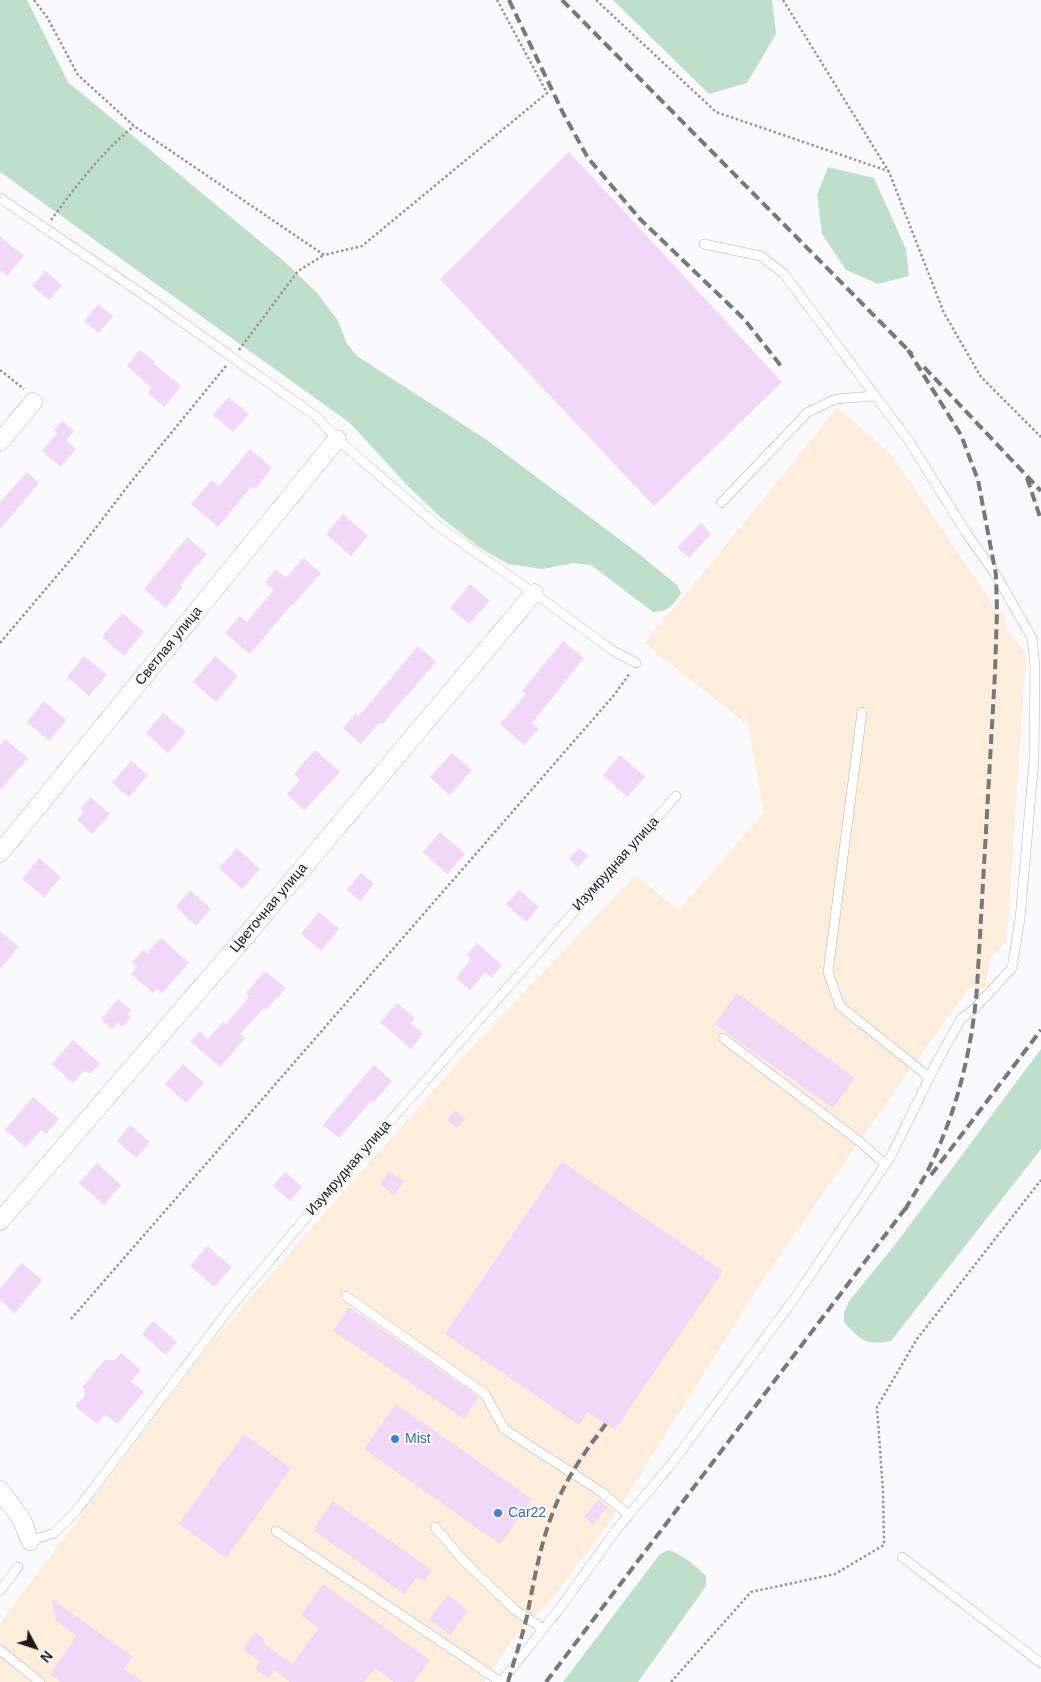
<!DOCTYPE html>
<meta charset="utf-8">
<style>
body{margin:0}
#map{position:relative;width:1041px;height:1682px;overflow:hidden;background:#fafafd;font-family:Helvetica,sans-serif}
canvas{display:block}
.north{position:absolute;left:10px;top:1622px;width:50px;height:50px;-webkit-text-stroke:4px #fafafd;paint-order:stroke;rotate:130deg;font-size:14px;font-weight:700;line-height:20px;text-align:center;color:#1a1a1a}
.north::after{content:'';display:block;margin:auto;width:18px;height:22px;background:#1a1a1a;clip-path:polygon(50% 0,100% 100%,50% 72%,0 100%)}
</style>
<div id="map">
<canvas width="1041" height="1682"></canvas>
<div class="north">N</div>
</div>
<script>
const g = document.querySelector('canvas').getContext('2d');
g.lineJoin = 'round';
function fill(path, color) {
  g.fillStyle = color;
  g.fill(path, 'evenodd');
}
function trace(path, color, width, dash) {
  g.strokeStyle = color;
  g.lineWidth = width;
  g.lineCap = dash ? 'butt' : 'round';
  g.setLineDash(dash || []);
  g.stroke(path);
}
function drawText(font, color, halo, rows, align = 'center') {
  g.font = font + ' Helvetica,sans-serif';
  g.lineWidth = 4;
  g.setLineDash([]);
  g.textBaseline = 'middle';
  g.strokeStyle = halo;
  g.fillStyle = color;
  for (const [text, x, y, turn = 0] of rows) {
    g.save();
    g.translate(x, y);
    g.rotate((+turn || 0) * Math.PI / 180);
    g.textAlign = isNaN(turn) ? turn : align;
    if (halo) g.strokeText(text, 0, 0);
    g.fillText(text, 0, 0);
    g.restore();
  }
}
fill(new Path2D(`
 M838,407l54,49 105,154 9,6v12l20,26 -19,286 -17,19 -4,26 -2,3h-15l-63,87 -140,200 -152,241 -57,77 -47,50 -25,39h-485v-59l197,-262 58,-69 207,-234 173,-183 44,35 85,-97 -16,-88 -104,-82 42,-49z`), '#fceedb');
fill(new Path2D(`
 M0,0h27l41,82 217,180 32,31 21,28 9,23 10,12 130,84 152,114 38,31 4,8c-7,12 -13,19 -28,19l-62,-47 -17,-2 -32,6 -34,-5 -29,-17 -40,-31 -34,-33 -55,-60 -350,-251z
 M613,0h159l4,34 -29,49 -38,11z
 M828,167l46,11 32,71 3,27 -31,8 -32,-14 -24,-36 -5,-39z
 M1041,1049v100l-150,192c-24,5 -32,-1 -47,-19v-9l5,-12 45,-55z
 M669,1550c15,6 25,14 37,26v10l-68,96h-75l97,-128z`), '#bee0cb');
fill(new Path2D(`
 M569,152l213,230 -128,124 -214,-227z
 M0,236l24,20 -17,20 -7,-6z
 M45,271l17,14 -13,15 -17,-14z
 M98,304l15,12 -14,17 -15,-12z
 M140,350l15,12 -1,2 27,22 -17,21 -16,-14 4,-5 -25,-22z
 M229,397l20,17 -16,18 -20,-17z
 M62,421l12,10 -8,10 10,8 -15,18 -19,-16 15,-18 -3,-3z
 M250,449l22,19 -17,21 -3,-3 -34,41 -27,-23 21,-24 7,6z
 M27,472l12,11 -39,46v-27z
 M343,514l25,22 -17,20 -25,-22z
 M701,523l10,11 -22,24 -12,-11z
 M187,537l20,17 -27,31 3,2 -17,21 -22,-19z
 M303,558l18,15 -28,32 -1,-1 -42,50 -25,-21 15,-17 7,6 27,-32 -9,-8 11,-13 10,9z
 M470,584l20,17 -21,23 -19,-16z
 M122,613l22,19 -20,24 -22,-19z
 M563,641l21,17 -52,65 7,6 -15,16 -24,-21 26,-30 -4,-3z
 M418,646l18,16 -54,62 -2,-2 -19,22 -18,-16 13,-15 3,3z
 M84,656l23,19 -18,21 -22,-19z
 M215,656l23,20 -22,26 -23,-20z
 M44,701l22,19 -17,21 -22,-19z
 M163,713l23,19 -18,21 -22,-20z
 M5,739l23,19 -28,32v-45z
 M315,750l25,22 -36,38 -17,-16 13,-15 -6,-5z
 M452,753l20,17 -22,25 -20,-18z
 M620,755l25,22 -18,20 -24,-22z
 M131,761l17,14 -19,22 -17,-14z
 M90,797l20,17 -18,20 -15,-14 7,-8 -4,-3z
 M440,832l25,22 -18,20 -24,-22z
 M237,848l23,21 -18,20 -23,-21z
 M579,848l9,8 -10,11 -9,-8z
 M39,858l22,19 -17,20 -22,-18z
 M361,873l13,11 -14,17 -13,-11z
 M190,890l21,19 -15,17 -20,-19z
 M519,890l20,17 -13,15 -20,-18z
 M319,912l20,17 -18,22 -20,-17z
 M0,931l19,16 -19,22z
 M161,938l28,25 -27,30 -5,-5 -4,5 -22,-19 6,-7 -5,-4 12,-13 3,3z
 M477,943l25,22 -11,13 -6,-6 -15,18 -14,-12 15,-19 -4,-4z
 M265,971l21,17 -20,22 -2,-2 -24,26 5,4 -25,29 -30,-26 10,-10 8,8 15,-17 3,2 24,-28 -4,-3z
 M737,993l118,85 -22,30 -118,-84z
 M118,999l13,11 -3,4 3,3 -9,10 -4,-4 -6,6 -11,-10z
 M397,1003l18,15 -4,5 12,11 -12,15 -31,-27z
 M73,1040l27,24 -10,10 -5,-4 -12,13 -21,-19z
 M183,1064l21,19 -18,20 -21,-19z
 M374,1065l18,16 -19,22 -2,-2 -32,37 -16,-13z
 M33,1097l26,22 -13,15 -5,-4 -15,17 -21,-17z
 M455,1111l10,8 -8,9 -10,-8z
 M130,1125l20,17 -14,16 -19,-17z
 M562,1162l161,109 -108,159 -27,-18 -9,13 -134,-91z
 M97,1163l24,22 -17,20 -25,-22z
 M389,1171l15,10 -10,14 -14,-11z
 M285,1172l17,15 -12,14 -17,-15z
 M207,1246l25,21 -18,20 -24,-21z
 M22,1263l20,17 -27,33 -15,-13v-12z
 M349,1307l130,90 -15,22 -131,-88z
 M153,1321l24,21 -11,13 -24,-21z
 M121,1353l20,17 -10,11 13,11 -27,32 -12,-10 -8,10 -22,-18 10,-11 -2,-9 22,-26h10z
 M396,1404l136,95 -32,45 -136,-95z
 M244,1434l47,34 -65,90 -47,-34z
 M598,1500l9,7 -14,18 -9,-8z
 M333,1501l99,69 -8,12 -7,-5 -13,17 -91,-64z
 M323,1584l107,76 -16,22h-20l-19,-14 -11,14h-74l-16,-12 -6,8 -13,-9 5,-7 -17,-13 12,-17 10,8 -2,3 29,21 27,-36 -18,-13z
 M448,1595l20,16 -18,24 -21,-16z
 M52,1599l81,58 -9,12 19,13h-82l-11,-8 27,-38 -21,-16z`), '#f1d7f8');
const lane = new Path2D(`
 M0,198l141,95 176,124 20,22 101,87 96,67 78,57 24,13
 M721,503l87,-91 28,-13 38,-3
 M862,712l-34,260 12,34 89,71
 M723,1038l136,103 26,23
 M346,1296l139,98 19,35 96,62 29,24
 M435,1527l28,33 52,50 28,19
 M276,1531l225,151
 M30,1541l24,-8 23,-23 153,-202 82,-98 364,-414
 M902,1557l139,106
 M0,1591l18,-24
 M0,1650l40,32
 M501,1682l59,-74 57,-79 56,-67 121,-163 97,-143 47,-96 23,-41 14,-11 37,-40 8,-49 14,-159 1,-94 -3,-28 -36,-63 -31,-44 -56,-90 -125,-167 -23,-18 -57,-12`);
const street = new Path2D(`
 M0,442l33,-40
 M0,853l337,-414
 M0,1221l244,-283 290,-345
 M0,1490l22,30 8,21`);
trace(lane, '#b6b6b8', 10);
trace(street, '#b6b6b8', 19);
trace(new Path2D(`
 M34,0l13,17 31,58 56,51 190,129 38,-9 185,-153 -50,-93
 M596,0l120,112 172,59
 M783,0l106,172 55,141 37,64 60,60
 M51,220c25,-34 50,-67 83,-94
 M239,350l59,-79 26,-16
 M0,370l24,19
 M0,643l78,-92 53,-69 95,-116
 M71,1319l544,-625 15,-21
 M671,1682l80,-90 84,-18 49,-29 -1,-54 -6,-84 40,-68 124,-159`), '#979799', 2.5, [2.5, 2.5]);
trace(lane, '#fff', 9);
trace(street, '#fff', 18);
trace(new Path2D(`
 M509,0l54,113 25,45 52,61 104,100 37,47
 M562,0l350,354
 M924,367l117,124
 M1027,478l14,42
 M931,1175l110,-145
 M905,1210c8,-15 18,-29 25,-44 27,-55 42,-117 47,-178l18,-315 2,-62 -1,-36 -18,-95 -17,-45 -53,-85
 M508,1682c6,-22 14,-44 19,-66 7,-35 13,-71 26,-104 12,-32 32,-61 53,-88
 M546,1682l362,-477`), '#787879', 4, [10, 5]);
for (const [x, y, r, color] of [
 [395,1439,5,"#3f7fe0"],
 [498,1513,5,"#3f7fe0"]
]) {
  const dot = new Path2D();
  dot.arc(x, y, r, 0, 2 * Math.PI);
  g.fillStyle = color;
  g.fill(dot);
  trace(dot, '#fafafd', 2);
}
drawText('14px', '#1a1a1a', '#fafafd', [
 ["Светлая улица",169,646,-51],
 ["Изумрудная улица",616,864,-48],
 ["Цветочная улица",269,908,-50],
 ["Изумрудная улица",349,1168,-49]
]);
drawText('14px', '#366cbe', '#fafafd', [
 ["Mist",405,1439],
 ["Car22",508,1513]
], 'left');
</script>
